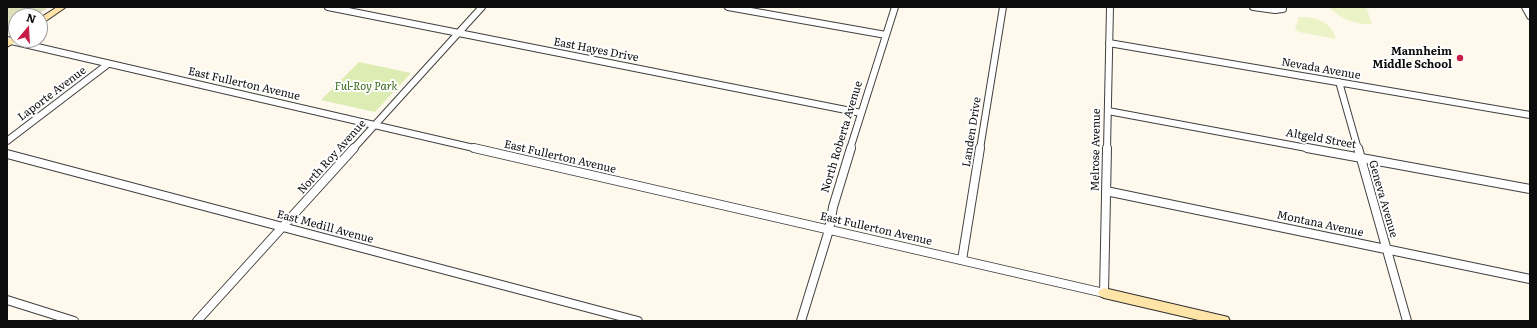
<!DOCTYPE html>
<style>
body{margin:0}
#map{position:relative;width:1537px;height:328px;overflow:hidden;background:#fff8ec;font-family:Literata,serif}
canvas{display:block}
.frame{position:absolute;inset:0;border:8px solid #0d0d0d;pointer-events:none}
.north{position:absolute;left:8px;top:8px;width:40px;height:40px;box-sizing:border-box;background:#fff;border:1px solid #9e9e9e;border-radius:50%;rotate:18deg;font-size:11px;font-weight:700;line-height:16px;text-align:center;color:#0d0d0d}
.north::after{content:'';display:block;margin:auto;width:14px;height:18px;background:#c61c46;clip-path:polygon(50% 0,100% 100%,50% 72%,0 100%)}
</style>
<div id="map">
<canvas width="1537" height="328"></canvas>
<div class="frame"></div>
<div class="north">N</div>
</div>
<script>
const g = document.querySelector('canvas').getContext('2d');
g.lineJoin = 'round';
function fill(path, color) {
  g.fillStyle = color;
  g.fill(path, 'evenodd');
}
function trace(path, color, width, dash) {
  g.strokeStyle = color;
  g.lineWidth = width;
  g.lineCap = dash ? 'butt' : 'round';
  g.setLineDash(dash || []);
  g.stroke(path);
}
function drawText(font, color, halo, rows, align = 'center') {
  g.font = font + ' Literata,serif';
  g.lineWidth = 4;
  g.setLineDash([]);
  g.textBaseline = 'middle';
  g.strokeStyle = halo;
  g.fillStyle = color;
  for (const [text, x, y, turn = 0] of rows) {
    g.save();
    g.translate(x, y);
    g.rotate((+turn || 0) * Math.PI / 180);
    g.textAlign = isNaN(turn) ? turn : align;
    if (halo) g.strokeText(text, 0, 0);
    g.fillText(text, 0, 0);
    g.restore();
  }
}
fill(new Path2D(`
 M359,62l52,11 -36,39 -54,-12z`), '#dcecb3');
fill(new Path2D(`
 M7,7h42l-14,9h-19v12h-9z`), '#dee2bc');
fill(new Path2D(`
 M1329,7h37l6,17c-16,1 -32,-5 -43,-17z
 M1299,17c16,-1 33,5 37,22l-37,-7 -4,-3z`), '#ecf3c6');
const streetFar1 = new Path2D(`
 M328,7l533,106
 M728,7l158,28
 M1253,7l22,3 8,-1v-2
 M1525,7l5,9
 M7,40l471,109
 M1109,43l421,72
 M1339,82l19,67
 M1108,111l204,38
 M7,141l101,-77
 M353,149l129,-142
 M850,149l45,-142
 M980,149l23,-142
 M1107,149l3,-142`);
const street = new Path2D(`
 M474,148l630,145 3,-145
 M1307,148l223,41
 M1358,148l49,173
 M7,154l631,167
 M1106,191l424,88
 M962,260l18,-112
 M7,300l67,21
 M197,321l157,-173
 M801,321l28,-91 4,-23 18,-59`);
const secondary = new Path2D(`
 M57,7h9l-26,18v-7z
 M16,35v5h3l-12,7v-7z
 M1104,288l120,28 4,1 2,4h-27l-99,-23 -4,-2 -2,-3 2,-3z`);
trace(streetFar1, '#404040', 8);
trace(street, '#404040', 10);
trace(secondary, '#2f2f2f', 2);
trace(streetFar1, '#fff', 6);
trace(street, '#fff', 8);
fill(secondary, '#ffe4a7');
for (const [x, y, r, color] of [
 [1460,58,4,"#c61c46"]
]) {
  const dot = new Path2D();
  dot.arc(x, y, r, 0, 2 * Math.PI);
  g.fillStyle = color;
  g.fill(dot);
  trace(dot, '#fff', 1.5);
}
drawText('11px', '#0d0d0d', '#fff', [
 ["East Hayes Drive",596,50,11],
 ["Nevada Avenue",1321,69,10],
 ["East Fullerton Avenue",244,84,13],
 ["Laporte Avenue",52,94,-37],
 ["Landen Drive",972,132,-81],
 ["North Roberta Avenue",842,137,-73],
 ["Altgeld Street",1321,139,10],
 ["Melrose Avenue",1096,150,-89],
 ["North Roy Avenue",332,157,-48],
 ["East Fullerton Avenue",560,157,13],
 ["Geneva Avenue",1383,199,74],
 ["Montana Avenue",1320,224,12],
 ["East Medill Avenue",325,227,15],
 ["East Fullerton Avenue",876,229,13]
]);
drawText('bold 11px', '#0d0d0d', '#fff', [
 ["Mannheim",1452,52],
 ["Middle School",1452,65]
], 'right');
drawText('italic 11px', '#396919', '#fff', [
 ["Ful-Roy Park",366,87]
]);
</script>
